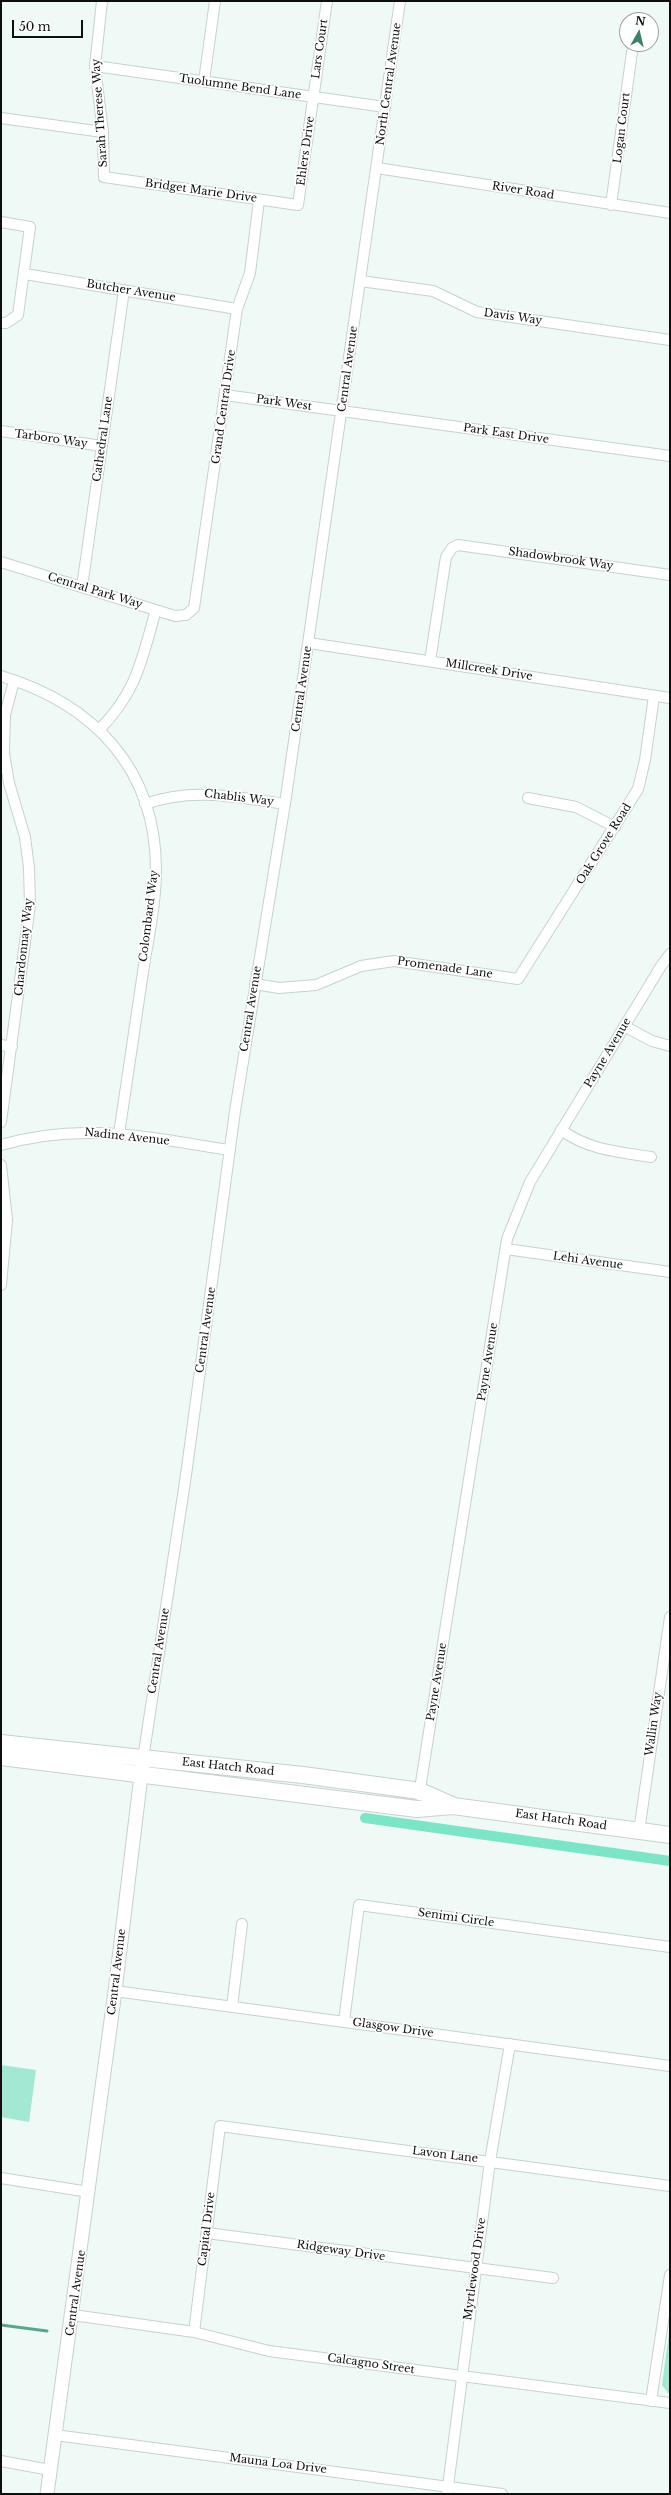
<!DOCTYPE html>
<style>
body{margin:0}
#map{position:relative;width:671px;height:2495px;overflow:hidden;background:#effaf6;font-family:"Libre Baskerville",serif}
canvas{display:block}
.frame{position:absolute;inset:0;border:2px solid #0d100f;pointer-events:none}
.north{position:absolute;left:619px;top:12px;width:40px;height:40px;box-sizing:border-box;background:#fff;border:1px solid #9e9f9f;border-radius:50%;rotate:8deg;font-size:11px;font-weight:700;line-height:16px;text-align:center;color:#0d100f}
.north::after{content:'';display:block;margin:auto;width:14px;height:18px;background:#41806f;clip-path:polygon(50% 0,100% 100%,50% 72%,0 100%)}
.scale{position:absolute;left:12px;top:20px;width:71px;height:18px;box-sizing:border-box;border:2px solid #0d100f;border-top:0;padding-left:5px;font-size:12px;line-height:14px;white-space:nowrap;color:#0d100f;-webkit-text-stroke:3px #fff;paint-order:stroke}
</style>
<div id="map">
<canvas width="671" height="2495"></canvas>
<div class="frame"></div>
<div class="north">N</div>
<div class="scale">50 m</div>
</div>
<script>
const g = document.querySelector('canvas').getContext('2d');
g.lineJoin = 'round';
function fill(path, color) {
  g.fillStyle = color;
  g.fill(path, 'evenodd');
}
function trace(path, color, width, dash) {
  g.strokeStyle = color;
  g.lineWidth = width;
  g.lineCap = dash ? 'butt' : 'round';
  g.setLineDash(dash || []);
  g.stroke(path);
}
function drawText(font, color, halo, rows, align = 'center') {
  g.font = font + ' "Libre Baskerville",serif';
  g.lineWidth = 3.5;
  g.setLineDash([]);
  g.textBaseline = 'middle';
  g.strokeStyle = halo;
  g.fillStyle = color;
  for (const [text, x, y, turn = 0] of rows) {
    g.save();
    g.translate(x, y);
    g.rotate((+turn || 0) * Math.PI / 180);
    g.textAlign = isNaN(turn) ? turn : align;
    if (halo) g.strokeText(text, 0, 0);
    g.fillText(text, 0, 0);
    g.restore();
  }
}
fill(new Path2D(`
 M1,2065l35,5 -7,52 -28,-5z
 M670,2325v68h-2l-6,-8z`), '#a3e8d2');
trace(new Path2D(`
 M1,2325l46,6`), '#5ba490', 3);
trace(new Path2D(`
 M365,1818l305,43`), '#7ce4c7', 10);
const minor = new Path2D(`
 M102,1l-7,65 8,66 1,45 194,28 29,-204
 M95,66l290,41
 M204,81l11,-80
 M1,118l102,14
 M377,168l293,45
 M611,205l21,-153
 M1,222l29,5 -12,88 -12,8h-5
 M25,274l212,35
 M361,281l72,10 44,21 193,28
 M225,395l445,61
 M1,431l101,15
 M1,562l174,54 11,-1 8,-7 43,-299 13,-36 9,-73
 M82,587l42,-297
 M309,643l361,55
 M430,661l16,-104 6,-9 6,-3 212,30
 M1,676c93,28 155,93 155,194 0,34 -8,69 -13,102 -8,54 -16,108 -24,162
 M99,730c39,-40 42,-69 57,-120
 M528,798l48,9 39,20
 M145,804c47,-17 92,-7 140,0
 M255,984l24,4 37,-3 45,-19 33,-5 124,18 120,-190 7,-29 9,-64
 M624,1026l28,15 18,5
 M1,1045l11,2
 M1,1122l29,-217 -1,-37 -4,-31 -16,-54 -5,-30 1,-38 9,-34
 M561,1130c28,20 57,22 90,27
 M1,1145c82,-24 148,-7 229,5
 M1,1165l6,55 -6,65
 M506,1249l164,23
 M143,1759l43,-284 49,-364 51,-314 114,-796
 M419,1795l88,-556 23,-57 131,-216 9,-12
 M639,1831l31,-214
 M115,1991l555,75
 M232,2007l10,-83
 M344,2021l15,-116 311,42
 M1,2178l88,14
 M207,2233l346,45
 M73,2315l121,17 75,19 401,52
 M194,2332l26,-206 450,60
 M651,2401l19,-126
 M55,2435l447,59
 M1,2461l49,9
 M447,2494l43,-333 20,-117`);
const tertiary = new Path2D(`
 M47,2494l68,-503 28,-232`);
const primary = new Path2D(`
 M1,1743l302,32 117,16 32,14
 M1,1757l416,52 36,-3 217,29`);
trace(minor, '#c6d2ce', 12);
trace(tertiary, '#c6d2ce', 15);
trace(primary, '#c6d2ce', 18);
trace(minor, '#fff', 10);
trace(tertiary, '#fff', 13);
trace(primary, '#fff', 16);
drawText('11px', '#0d100f', '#fff', [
 ["Lars Court",320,49,-82],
 ["North Central Avenue",389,84,-82],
 ["Tuolumne Bend Lane",240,87,8],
 ["Sarah Therese Way",100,113,-94],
 ["Logan Court",622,128,-83],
 ["Ehlers Drive",306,151,-82],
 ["Bridget Marie Drive",201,191,8],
 ["River Road",523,191,9],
 ["Butcher Avenue",131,291,9],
 ["Davis Way",513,317,8],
 ["Central Avenue",348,369,-82],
 ["Park West",284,403,8],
 ["Grand Central Drive",224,407,-82],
 ["Park East Drive",506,434,8],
 ["Tarboro Way",51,439,8],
 ["Cathedral Lane",103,439,-82],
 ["Shadowbrook Way",561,559,8],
 ["Central Park Way",95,591,17],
 ["Millcreek Drive",489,670,9],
 ["Central Avenue",302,689,-82],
 ["Chablis Way",239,798,7],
 ["Oak Grove Road",604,844,-58],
 ["Colombard Way",149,916,-83],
 ["Chardonnay Way",24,947,-84],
 ["Promenade Lane",445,968,8],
 ["Central Avenue",251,1009,-81],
 ["Payne Avenue",608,1053,-59],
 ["Nadine Avenue",127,1137,6],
 ["Lehi Avenue",588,1261,8],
 ["Central Avenue",206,1330,-82],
 ["Payne Avenue",488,1362,-81],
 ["Central Avenue",159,1651,-81],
 ["Payne Avenue",437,1682,-81],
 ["Wallin Way",654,1724,-82],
 ["East Hatch Road",228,1767,6],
 ["East Hatch Road",561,1820,8],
 ["Senimi Circle",456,1918,8],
 ["Central Avenue",117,1972,-83],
 ["Glasgow Drive",393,2028,8],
 ["Lavon Lane",445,2155,7],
 ["Capital Drive",207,2229,-83],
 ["Ridgeway Drive",341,2251,8],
 ["Myrtlewood Drive",475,2269,-82],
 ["Central Avenue",76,2293,-82],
 ["Calcagno Street",371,2364,8],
 ["Mauna Loa Drive",278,2464,7]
]);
</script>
